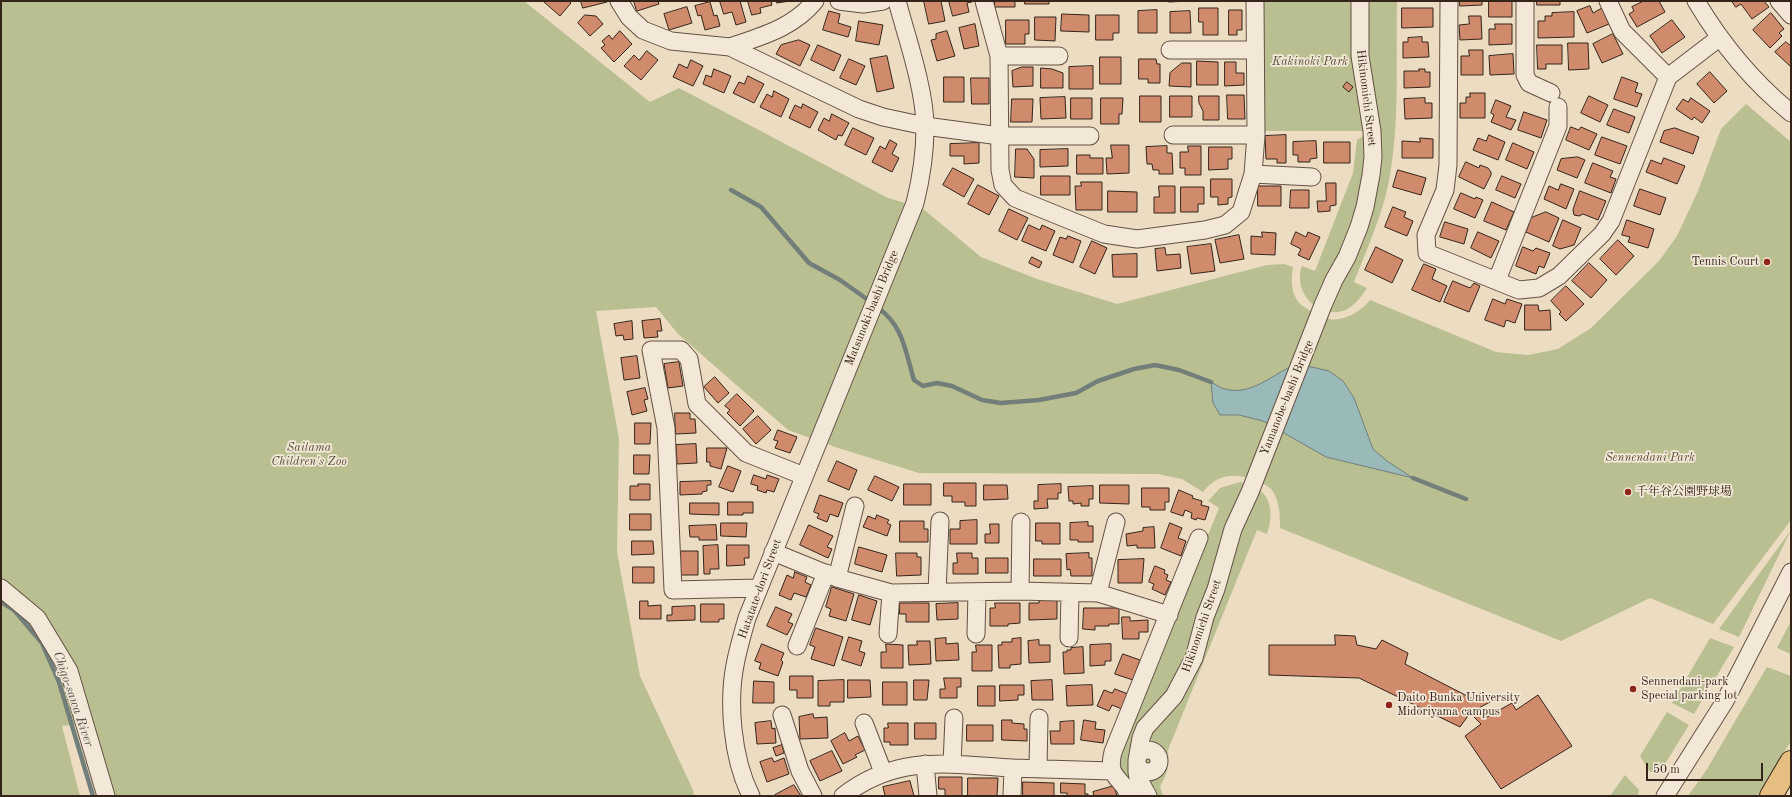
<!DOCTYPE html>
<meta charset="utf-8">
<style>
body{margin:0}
#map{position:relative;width:1792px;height:797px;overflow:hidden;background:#ecdcc2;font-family:"Old Standard TT",serif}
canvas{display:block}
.frame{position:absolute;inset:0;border:2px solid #35241a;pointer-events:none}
.scale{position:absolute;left:1646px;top:763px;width:117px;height:18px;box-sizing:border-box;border:2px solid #35241a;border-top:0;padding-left:5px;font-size:12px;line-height:14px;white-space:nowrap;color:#35241a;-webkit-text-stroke:3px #f3e8d7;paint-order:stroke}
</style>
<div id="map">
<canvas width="1792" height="797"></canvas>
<div class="frame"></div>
<div class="scale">50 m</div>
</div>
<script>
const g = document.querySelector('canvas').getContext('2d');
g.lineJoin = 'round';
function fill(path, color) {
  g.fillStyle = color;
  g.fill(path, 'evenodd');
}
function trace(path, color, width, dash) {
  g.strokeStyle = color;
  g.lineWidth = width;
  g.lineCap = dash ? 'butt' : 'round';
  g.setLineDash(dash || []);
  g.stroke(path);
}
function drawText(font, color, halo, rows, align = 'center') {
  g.font = font + ' "Old Standard TT","Noto Serif JP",serif';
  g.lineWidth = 3.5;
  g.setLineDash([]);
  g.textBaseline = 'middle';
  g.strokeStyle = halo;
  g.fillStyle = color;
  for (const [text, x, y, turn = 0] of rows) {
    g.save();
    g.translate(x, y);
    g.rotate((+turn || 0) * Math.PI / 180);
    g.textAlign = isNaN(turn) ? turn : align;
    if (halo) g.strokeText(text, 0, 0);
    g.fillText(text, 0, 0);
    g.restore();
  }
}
fill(new Path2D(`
 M1,1h523l126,101 29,-14 209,110 34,10 59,49 56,22 80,25 150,-39 17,-1 9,3c-2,11 -2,23 4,33 4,6 12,10 18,13 4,2 9,5 14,6 15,3 32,-8 41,-19l126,52 32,3 30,-6 33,-21 68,-67 18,-25 21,-45 23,-62 25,-25 45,38v378l-78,104 -63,-26 -89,43 -281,-113c0,-13 0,-28 -9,-39 -4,-4 -10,-6 -16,-8 -20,-9 -38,-7 -52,11l-21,-13 -24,-5 -239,-1 -81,-25 -50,-18 -110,-96 -22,-27 -60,4 23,128 -2,113 23,124 53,114 1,6h-583l-19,-73 -30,3 18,70h-79z
 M1263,1h134c-1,60 3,121 -8,180 -7,35 -22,68 -35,101l13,6c-6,9 -13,19 -24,23 -21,6 -43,-11 -43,-33 0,-4 0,-8 2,-12l13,5 38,-98 4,-33 5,-3 2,-6h-101z
 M1240,482c7,2 16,5 21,9 12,11 11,29 6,43l-10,-4 -89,220c1,14 0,24 -8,36l3,10h-30l-14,-31 3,-17 97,-240 -11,-7 12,-13z
 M1791,530l-52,107 -20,-8z
 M1791,621v33l-14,-6z
 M1710,638l24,9 -40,67 -22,-11z
 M1767,667l24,9v65l-34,55h-69l19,-27z
 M1667,712l22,13 -29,47h-10l-10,-16z
 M1625,775l14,15 -1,6h-28z`), '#babf91');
const water = new Path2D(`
 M1292,366l20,1 17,4 14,10 11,17 19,51 14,12 26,17 -87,-21 -63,-36 -24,-6h-19l-7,-12 -2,-21c4,2 9,6 14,7 25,7 46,-13 67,-23z`);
fill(water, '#9ababa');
trace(water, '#727e7a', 1);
trace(new Path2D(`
 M731,190l30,17 48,56 31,17 31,22
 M877,307c26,18 28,43 37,73l9,6 14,-3 15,3 30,14 19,3 38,-3 37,-7 22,-12 36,-12 21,-4 24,5 32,12
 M1413,478l53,21
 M1,602l13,8 28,33 17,39 34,114`), '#727e7a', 4.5);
const building = new Path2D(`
 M545,1h24l2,2 -11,13 -16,-14z
 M581,1h26v1l-24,6z
 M634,1h24l1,3 -22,7z
 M720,1h20l6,21 -10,3 -4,-13 -8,2z
 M748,1h23l1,4 -12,3 1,5 -9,2z
 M777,1h13l-13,2z
 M924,1h17l4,20 -16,3z
 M949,1h23v1l-5,1 2,9 -16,4z
 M995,1h20v6h-20z
 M1025,1h24v3h-24z
 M1169,1h21l-21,1z
 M1460,1h22v4l-22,1z
 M1489,1h23v16h-23z
 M1537,1h23v4h-23z
 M1644,1h15l6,11 -28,15 -8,-13 5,-3 -2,-4z
 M1732,1h32l5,6 -17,12 -11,-15 -5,3z
 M710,2l4,14 3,-1 3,11 -15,4 -4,-15 -3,1 -3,-10z
 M1590,6l3,7 9,-5 7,16 -22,9 -10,-22z
 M687,7l5,16 -23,7 -5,-16z
 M1199,8h19v27h-15v-13h-4z
 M1402,8h31v19l-31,1z
 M1157,10v23h-19v-22z
 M1229,10h13v20h-5v5h-8z
 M829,11l11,3 -2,9 13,4 -3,10 -25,-7z
 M1190,11l1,22h-21v-21z
 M1574,12v25l-36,1v-17h7v-5h7v-3z
 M1771,13l13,16 -5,4 3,3 -12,12 -17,-18z
 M1062,14l27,1v17l-28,-1z
 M585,15l11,1 7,8 -13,12 -12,-13z
 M1096,15h23v18h-6v7h-17z
 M1469,16h12l1,23 -22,1 -1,-15 10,-1z
 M1035,17h21l-1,24 -20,-1z
 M1006,20h23v14h-4v10h-19z
 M1672,20l13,17 -23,16 -12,-17z
 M859,21l24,4 -4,20 -23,-4z
 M975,24l4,22 -15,3 -5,-21z
 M1495,24h17v20l-23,1v-16h6z
 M620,31l12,13 -18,18 -13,-14 4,-3 -3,-4 7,-6 3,4z
 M947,31l8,25 -18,5 -6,-21 5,-1v-5z
 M1613,34l10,20 -21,9 -9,-19z
 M1422,37v5h6l1,15 -26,1v-16h5v-4z
 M799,40l11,5 -10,21 -24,-12 5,-9z
 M1786,42l5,4v21l-16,-15z
 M1568,43h20l1,26 -20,1z
 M818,45l23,10 -7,16 -23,-11z
 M1537,45h25v19h-16v5h-8z
 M1469,50h14v25h-22v-19h8z
 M647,51l11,9 -17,20 -17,-14 10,-11 5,5z
 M1513,54l1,20 -24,1 -1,-19z
 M887,56l7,32 -17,4 -7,-33z
 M1100,57h21v27h-21z
 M849,59l16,7 -9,19 -16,-7z
 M1139,59h17l1,5h3v19h-12v-4h-9z
 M691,60l12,6 -10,20 -20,-9 6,-13 8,4z
 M1197,61l21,1v23h-21z
 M1225,62h11v11h8v12l-19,1z
 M1182,63h9v24l-22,-1 1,-13z
 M1093,66v23h-24v-22z
 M1022,67h11v19l-20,1 -1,-16z
 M1041,68l11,1 11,4v15h-22z
 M714,69l17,7 -7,17 -21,-9 3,-9 5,2z
 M1419,69h6v3h5v15l-26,1v-17h15z
 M1710,72l17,19 -13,12 -17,-19z
 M748,76l16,8 -10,19 -21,-10 6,-11 5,2z
 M944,77h20v25h-20z
 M1622,77l16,6 -3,9 7,2 -5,13 -23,-8z
 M971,78h18v26h-17z
 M1347,82l6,5 -4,5 -6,-5z
 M774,91l15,8 -8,18 -21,-10 7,-13 5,3z
 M1470,93h15v25h-25v-15h6v-6h4z
 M1227,95h17l1,24h-17z
 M1140,96h21v26h-21z
 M1170,96h22v21h-22z
 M1199,96h20v24h-16v-9l-4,-8z
 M1589,96l19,9 -8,17 -19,-9z
 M1065,97l1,21 -25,1 -1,-21z
 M1071,98h21v21h-21z
 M1101,98h22l-1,16h-3v10h-18z
 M1425,98v5h7v15l-27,1 -1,-20z
 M1691,98l19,13 -8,12 -8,-6 -2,3 -16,-11 7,-10 5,3z
 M1012,99h21l-1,23h-21z
 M1496,100l15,6 -5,11 10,3 -5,10 -20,-8 3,-7 -3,-2z
 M803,104l15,8 -8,16 -21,-10 6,-13 6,3z
 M1614,109l21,8 -6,16 -22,-8z
 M1524,112l23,8 -6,18 -23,-8z
 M832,114l17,9 -7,13 -4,-1 -2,5 -18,-10 6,-12 5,3z
 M1571,127l8,3 2,-3 16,7 -8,16 -23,-10z
 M853,128l21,10 -8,17 -21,-10z
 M1675,128l24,9 -6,17 -33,-12 4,-11z
 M1286,135v28h-9v-4h-11l-1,-23z
 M1489,135l16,7 -7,18 -25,-10 5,-12 8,3z
 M1602,137l25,9 -7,18 -25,-9z
 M1420,138l13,1v19h-31v-17l18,1z
 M890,140l7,4 -5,10 7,4 -7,14 -20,-10 8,-16 5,3z
 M1316,141l1,17 -7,1v3h-12v-7h-5v-13z
 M1324,142h26v21h-26z
 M979,143v20l-15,1v-8h-14v-12z
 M1513,143l21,9 -7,17 -21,-9z
 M1111,145h18v28l-22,1 -1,-16h6z
 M1167,146v7h5l1,21h-14v-4h-6l-1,-6h-5l-1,-17z
 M1188,146h13v29h-16v-7h-5v-16h8z
 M1209,147h23v12h-4v10l-19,1z
 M1016,149h11l7,10v19l-19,-1z
 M1068,149v17l-28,1v-17z
 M1077,155h13v3h13v16h-26z
 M1578,157l7,3 -8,18 -20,-8 4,-11z
 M1664,158l21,8 -8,18 -31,-12 5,-12 10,4z
 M1466,162l13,6 1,-3 8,3 3,4v3l-7,14 -25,-12z
 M1593,163l20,8 -3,6 6,2 -5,14 -26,-10z
 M953,168l21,11 -10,18 -21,-12z
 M1398,170l28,8 -5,17 -28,-8z
 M1041,176h29v19h-29z
 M1502,176l19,8 -6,14 -19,-8z
 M1211,179h21v18l-4,1v6l-10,1v-8h-7z
 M1081,182h21v28h-26l-1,-24h6z
 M1326,183h10v22l-6,1v5l-12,1 -1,-11h9z
 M1561,184l13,5 -8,20 -22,-10 5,-13 9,4z
 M978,185l21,11 -10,19 -21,-11z
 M1159,186h16v27h-21v-16h5z
 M1258,186h23v20h-23z
 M1181,187h23v17h-6v8h-17z
 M1640,189l26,9 -6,17 -26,-9z
 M1291,190h18v18h-19z
 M1108,191l29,1v20h-29z
 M1580,191l26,10 -8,19 -15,-6 -4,2 -5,-1 -1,-5z
 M1461,193l14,6 1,-2 7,3 -8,18 -21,-9z
 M1492,202l22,10 -8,18 -22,-9z
 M1393,207l13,5 -2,5 9,4 -6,15 -22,-9z
 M1009,209l19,9 -11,22 -18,-9z
 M1546,212l13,6 -10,24 -23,-10 5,-14z
 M1563,220l18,8 -7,17 -14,4 -7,-3z
 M1627,220l27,9 -6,19 -20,-6 2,-5 -8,-2z
 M1445,222l23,7 -4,15 -24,-7z
 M1029,225l11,5 2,-5 13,6 -9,20 -24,-10z
 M1262,232l14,1 -1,22 -24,-1v-18l11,1z
 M1296,232l10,5 2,-5 12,5 -11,23 -11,-5 3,-6 -10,-5z
 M1478,232l21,9 -8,17 -20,-10z
 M1239,235l5,24 -24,4 -5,-23z
 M1068,236l13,5 -8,22 -20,-8 7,-18 6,2z
 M1618,240l16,16 -18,19 -16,-16z
 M1092,241l15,7 -12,26 -15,-7z
 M1211,244l4,27 -24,3 -4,-27z
 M1376,247l27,13 -11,23 -27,-13z
 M1523,247l10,4 3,-3 14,5 -6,15 -5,-2 -3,8 -20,-8z
 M1165,248l1,7 14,-1 1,14 -24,3 -2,-22z
 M1137,254v23h-24l-1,-22z
 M1032,257l10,5 -3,6 -10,-5z
 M1589,263l18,17 -16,18 -19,-17z
 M1424,264l12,5 -4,10 15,7 -7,16 -28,-12z
 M1453,281l17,7 4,-5 6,3 -11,26 -25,-10z
 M1566,286l18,18 -18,17 -7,-7 2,-2 -10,-11z
 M1493,299l12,5 2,-5 15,5 -7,19 -9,-3 -2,7 -19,-7z
 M1525,305h13l1,6 11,-1 1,20h-26z
 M660,319l2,12h-5l1,6 -14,1 -2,-17z
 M632,321l1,18 -9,1 -1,-5 -7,1 -2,-12z
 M637,356l3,22 -16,2 -3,-22z
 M679,362l4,24 -15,2 -4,-24z
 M715,377l14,16 -11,10 -14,-16z
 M645,388l3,11 -4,1 3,11 -15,4 -5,-23z
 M737,394l17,17 -14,15 -13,-13 3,-3 -5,-4z
 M675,413h15v6h5l1,14 -20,1z
 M758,416l13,14 -15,14 -13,-15z
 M635,423h16l-1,21h-15z
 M778,430l19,7 -7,16 -15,-5 3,-7 -4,-1z
 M696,444l1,19 -20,1 -1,-19z
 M707,448h20l-6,21 -11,-3v-4h-3z
 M634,455h16l-1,19h-15z
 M837,461l20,9 -8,20 -21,-9z
 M728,466l13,5 -8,21 -14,-5z
 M754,475l12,4 1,-4 12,4 -5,13 -7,-2 -1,3 -9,-3 1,-4 -7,-2z
 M875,476l24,11 -7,14 -24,-11z
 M711,481v4h-4v6l-5,1v2l-22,1v-13z
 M944,483h32v23h-11v-4h-13v-6h-8z
 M638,484h12v16h-20v-14h8z
 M904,484h27v21h-27z
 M1061,484v9h-3v6h-11l1,9 -14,1v-8h4v-16z
 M984,485h23l1,14 -24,1z
 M1100,485h29v19l-29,-1z
 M1093,486v13h-4v7h-8v-3l-8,1v-3h-4l-1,-14z
 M1142,488h27v14h-4v8h-15v-3h-8z
 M1179,490l14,6 -1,2 10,3 -1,4 8,2 -4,13 -8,-2 -1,2 -5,-2 1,-5 -7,-3 -2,6 -12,-4z
 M820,495l23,8 -5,14 -8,-3 -3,8 -10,-4 2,-4 -5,-2z
 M728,502h25v11h-10v2h-15z
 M690,503h29v12l-29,-1z
 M630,514h21v16h-21z
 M877,515l12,5 -2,3 4,2 -4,11 -24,-9 5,-11 7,3z
 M977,520v24h-27v-15h10v-8z
 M900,521h24v8h4v13h-28z
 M1088,522v4h5v16h-15v-2h-8v-17z
 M721,523h26l-1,14 -25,-1z
 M1036,523h24v21h-18v-3h-6z
 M1170,523l12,5 -4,10 8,3 -5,15 -20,-8z
 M990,524h9v19h-14v-9h5z
 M716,525l1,15h-18v-3h-9l-1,-11z
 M809,525l24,11 -6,11 5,2 -4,9 -28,-13z
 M1154,527l1,21h-18v-3l-10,1 -1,-12 17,-3v-3z
 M632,541h21l1,13 -22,1z
 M718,545l1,24h-9v5h-6l-1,-28z
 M727,545h22v13h-5l1,7 -18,1z
 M859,547l28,8 -5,17 -27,-8z
 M681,551h17v24h-17z
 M896,553h21v4h4v18l-24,1z
 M957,553h15v5h6v16h-25v-11h4z
 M1089,553v5h3v18h-21l-1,-7 -3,1 -1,-16z
 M986,558h22v15h-22z
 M1034,559h27v17h-27z
 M1144,559l-2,24h-24v-23z
 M1155,566l10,4 -1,3 4,2 -2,5 5,2 -6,13 -13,-6 2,-5 -5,-2z
 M633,567h21v16h-21z
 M795,572l12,5 -2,5 6,3 -5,12 -12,-4 -3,7 -12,-5 8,-20 6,3z
 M832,587l22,7 -8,27 -17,-5 2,-7 -5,-2z
 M859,595l18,6 -7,24 -18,-5z
 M1057,600v19l-28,1v-17h10v-2z
 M640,601h8v5l13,-1v14h-21z
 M900,603h29v19h-23v-8h-6z
 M958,603v16l-21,1 -1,-16z
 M995,603h25v20l-12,1v2h-18v-18h5z
 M701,604h23v15h-5v3h-18z
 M695,606v14l-28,1v-6h5v-8z
 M776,607l16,7 -4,8 5,2 -6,11 -20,-9z
 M1084,608h35v16h-10v2h-14v4l-12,-1z
 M1122,617h8v4l18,-1v12h-9v7h-16z
 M816,628l27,9 -9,29 -23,-7 4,-12 -5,-2z
 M1335,635l20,1 2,9 19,4 6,-9 26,13 -3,11 66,34 12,-6 7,10 -13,7 10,8 25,-14 4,7 22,-15 34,51 -71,43 -36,-53 16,-12 -11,-11 -10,14 -101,-49 -90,-3v-30h66z
 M849,637l13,4 -3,10 6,2 -4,13 -19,-6z
 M946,638v6l12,-1 1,17 -23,1 -1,-22z
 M1021,638v26l-11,1v3h-11l-1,-23h4v-3h10v-3z
 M1039,640v5h11v17l-21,1 -1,-22z
 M917,641h13l1,23 -22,1 -1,-20h9z
 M762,644l22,9 -3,7 2,2 -5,14 -19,-7 2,-6 -6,-2z
 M886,644l17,1v23h-22v-16h5z
 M1111,644v17h-6v4l-15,1v-21z
 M976,645h16v26h-20v-19h4z
 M1083,647l1,26 -20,1 -1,-22h4v-2h4v-2z
 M1123,654l17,6 -7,20 -18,-6z
 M790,676h23v22h-16v-8h-7z
 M944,678h17v9h-4v11h-17v-9h5z
 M844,680v22h-14v4h-12v-25z
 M848,680h22l1,17 -23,1z
 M914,680h15l-2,20h-13z
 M1052,680l1,20h-21l-1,-19z
 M754,681l20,1v21h-21z
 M883,682h24v23h-24z
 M1000,685h24v10h-6v5l-18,1z
 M1092,685l1,20 -26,1 -1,-20z
 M978,686h17v20h-17z
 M1115,689l13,5 -6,15 -10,-4 -3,6 -12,-5 7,-16 8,3z
 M813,714l1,4 13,-1 1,21 -28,1 -1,-22z
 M1002,720h10v3l12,1v5h3v12l-25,-1z
 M1084,720l12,2 -1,7 10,1 -2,13 -22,-3z
 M771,721l1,8 3,-1 1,15 -19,1 -2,-21z
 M1074,721v23h-23l-1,-13h10v-9z
 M888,723h20v22h-18v-3h-6v-14h4z
 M915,723h21v16h-21z
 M967,725h26v16h-26z
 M845,733l4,8 9,-5 7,14 -10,5 2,2 -14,7 -12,-23z
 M782,745l2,8 -8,3 -3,-8z
 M832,751l10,20 -22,10 -10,-20z
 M772,758l2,4 10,-4 5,16 -22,8 -7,-20z
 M939,777h23v19h-17v-7h-6z
 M968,778h30l-1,18h-29z
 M910,781l4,15h-29l-2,-9z
 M1023,782l31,1v13h-31z
 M1061,783l24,1v10h3v2h-21v-3h-6z
 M794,785l7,11h-26v-1z
 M1114,786l3,10h-23l-1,-4z`);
fill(building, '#d08a6c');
trace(building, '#35241a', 1);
const minor = new Path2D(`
 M619,1l10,16 14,13 28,11 59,6 129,62 24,8 42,9 75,10h90
 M839,1l24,3 20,-3
 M984,1l15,55 1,114 3,15 12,13 89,36 33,5 68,-9 20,-5 16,-13 12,-38 3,-39 -1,-134
 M1449,1l-1,164 -3,25 -19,45 1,18 92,37 20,-2 20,-12 43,-42 9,-13 57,-144 51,-39
 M1525,1v74l4,8 22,10
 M1608,1l14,30 46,46
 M1696,1c25,42 57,81 95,112
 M1779,1l12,14
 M730,47c32,-11 63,-19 85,-46
 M1170,50h84
 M999,56h60
 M1173,135h83
 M1253,174l59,3
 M1497,280l61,-154v-19
 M773,552l64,26 54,15 129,-2 78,2 71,22
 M837,578l18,-72
 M1,588l36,30 32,53 37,125
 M759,588l-86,2 -7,-162 -15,-78h30l8,9 8,45 49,49 58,23
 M1020,591l1,-69
 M937,592l3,-71
 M1098,593l18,-71
 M888,634l3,-41
 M976,634l1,-42
 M1069,638l1,-44
 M797,646l29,-73
 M782,715l18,56 13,25
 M864,723l19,49
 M1137 761a11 11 0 1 1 22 0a11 11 0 1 1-22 0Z
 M925,764l3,32
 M952,764l2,-46
 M1038,768l1,-50
 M751,796c-19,-38 -24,-95 -15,-136 3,-14 7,-28 11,-42l168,-415c6,-24 10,-51 10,-76 0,-37 -18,-89 -28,-126
 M843,796c54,-42 106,-32 169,-28 33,1 67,2 100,3
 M1012,796l1,-28
 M1129,796c-6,-19 -23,-17 -16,-44l86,-214
 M1148,796l-10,-18 -1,-6v-12l4,-22 4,-10 29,-32 20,-38 11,-41 11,-28 17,-60 17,-37 73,-187 11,-25 13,-23 12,-30 6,-20 6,-32 2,-18 -1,-26 -12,-75v-55
 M1665,796l60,-95 66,-129`);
const highway = new Path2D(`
 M1771,796l20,-34`);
trace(minor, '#635244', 19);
trace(highway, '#35241a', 24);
trace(minor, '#f3e8d7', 17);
trace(highway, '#e6be81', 22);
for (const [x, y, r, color] of [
 [1767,262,4,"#8f2418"],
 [1628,492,4,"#8f2418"],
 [1633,689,4,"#8f2418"],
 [1389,705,4,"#8f2418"]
]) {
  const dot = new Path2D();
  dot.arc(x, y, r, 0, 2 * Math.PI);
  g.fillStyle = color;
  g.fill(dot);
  trace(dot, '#f3e8d7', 1.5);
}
drawText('italic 12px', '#564b38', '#f3e8d7', [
 ["Kakinoki Park",1310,62],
 ["Saitama",309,448],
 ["Children's Zoo",309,462],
 ["Sennendani Park",1650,458]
]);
drawText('12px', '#35241a', '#f3e8d7', [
 ["Hikinomichi Street",1366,98,83],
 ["Matsunoki-bashi Bridge",872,308,-68],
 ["Yamanobe-bashi Bridge",1287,398,-68],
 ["Hatatate-dori Street",760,589,-70],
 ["Hikinomichi Street",1202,626,-71]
]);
drawText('12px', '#35241a', '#f3e8d7', [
 ["Tennis Court",1759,262,"right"],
 ["千年谷公園野球場",1636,492],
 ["Sennendani-park",1641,682],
 ["Special parking lot",1641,696],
 ["Daito Bunka University",1397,698],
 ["Midoriyama campus",1397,712]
], 'left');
drawText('italic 13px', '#53514a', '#f3e8d7', [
 ["Chigo-sawa River",73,699,71]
]);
</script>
